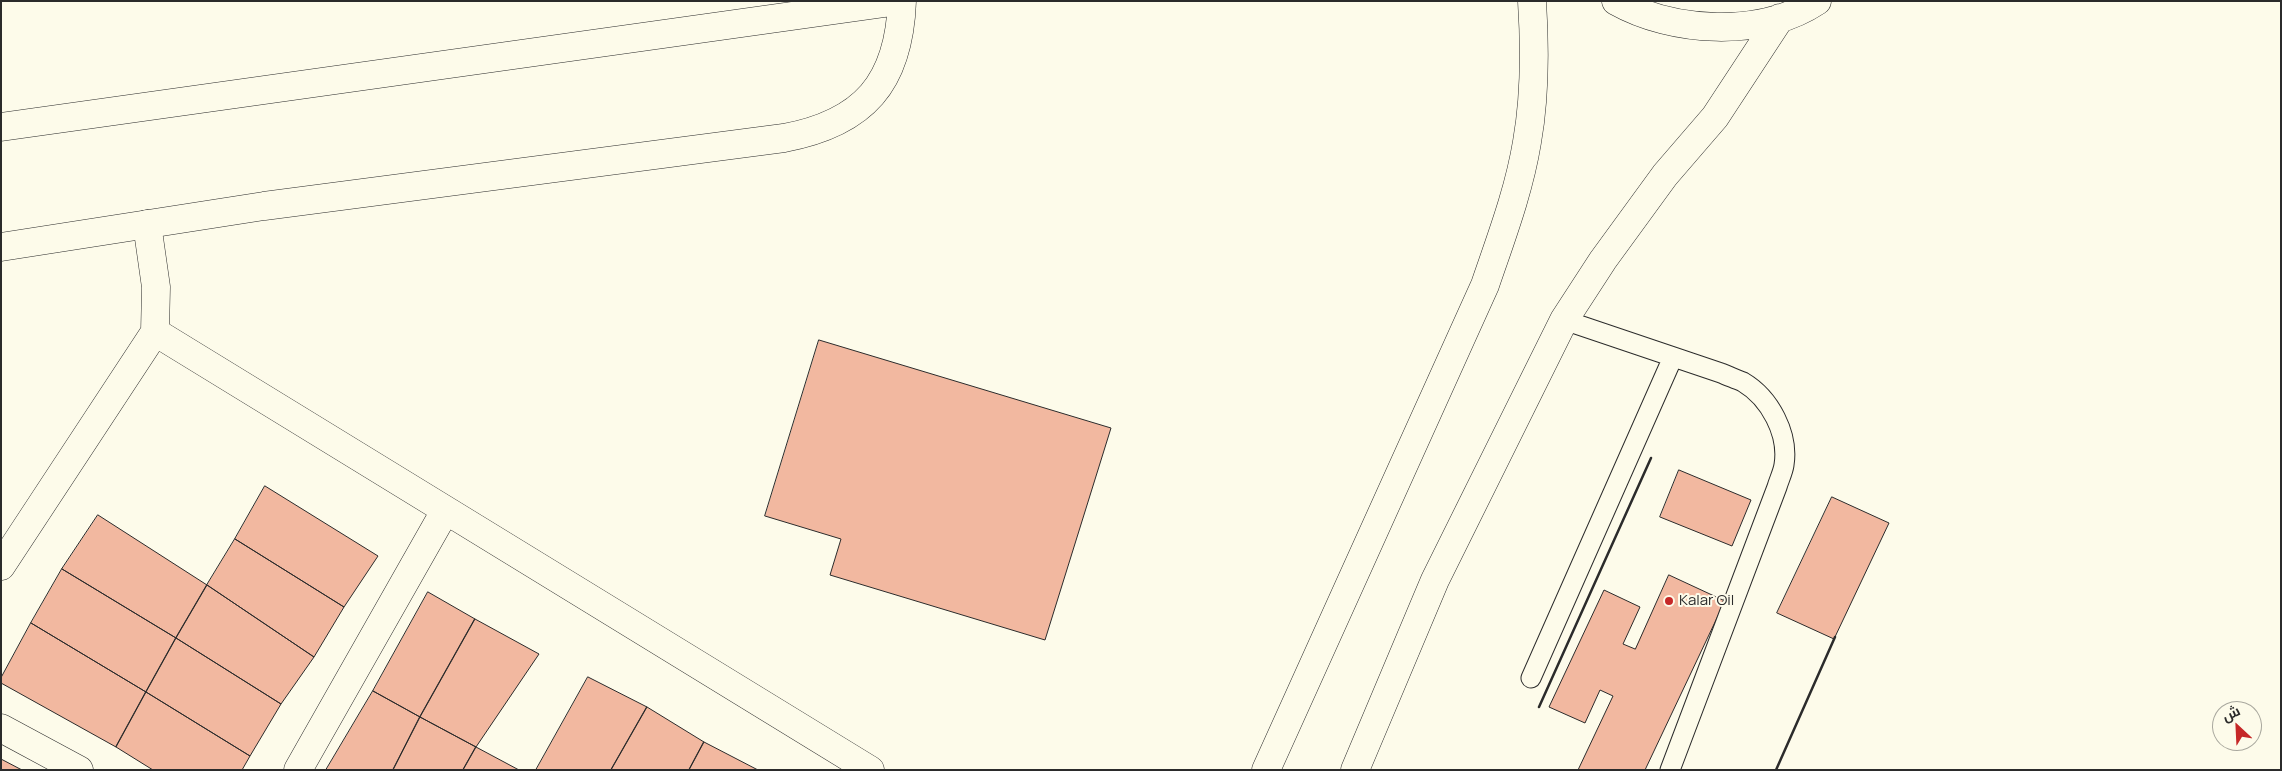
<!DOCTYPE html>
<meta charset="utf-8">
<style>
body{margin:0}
#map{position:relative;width:2282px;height:771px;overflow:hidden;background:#fdfbea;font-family:Manrope,Cairo,sans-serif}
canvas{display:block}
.frame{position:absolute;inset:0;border:2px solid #2b2b2b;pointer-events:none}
.north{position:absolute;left:2212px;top:701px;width:50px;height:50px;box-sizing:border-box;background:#fdfbea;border:1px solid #a9a89e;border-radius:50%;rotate:335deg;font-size:14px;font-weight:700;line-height:20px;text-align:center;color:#2b2b2b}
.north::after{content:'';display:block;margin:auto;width:18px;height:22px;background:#c62828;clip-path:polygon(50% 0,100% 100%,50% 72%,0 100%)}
</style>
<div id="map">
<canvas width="2282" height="771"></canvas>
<div class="frame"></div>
<div class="north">ش</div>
</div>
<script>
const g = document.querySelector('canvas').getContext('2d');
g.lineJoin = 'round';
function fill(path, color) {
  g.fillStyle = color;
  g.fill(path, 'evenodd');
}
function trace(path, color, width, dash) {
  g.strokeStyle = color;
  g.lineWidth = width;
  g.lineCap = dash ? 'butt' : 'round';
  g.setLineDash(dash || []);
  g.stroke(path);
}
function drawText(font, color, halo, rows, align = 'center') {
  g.font = font + ' Manrope,sans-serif';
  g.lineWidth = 4;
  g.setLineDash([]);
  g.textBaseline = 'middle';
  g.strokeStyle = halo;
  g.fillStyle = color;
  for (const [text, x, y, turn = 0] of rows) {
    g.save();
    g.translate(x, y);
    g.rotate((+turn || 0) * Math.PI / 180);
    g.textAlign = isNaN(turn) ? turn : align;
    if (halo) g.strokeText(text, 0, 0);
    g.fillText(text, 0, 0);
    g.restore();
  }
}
const building = new Path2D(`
 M819,340l292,88 -66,212 -215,-65 11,-36 -76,-23z
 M1679,470l72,30 -19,46 -72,-29z
 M265,486l113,70 -34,51 -109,-68z
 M1832,497l57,26 -55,116 -57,-26z
 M98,515l109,70 -31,53 -114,-69z
 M235,539l109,68 -30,50 -107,-72z
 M62,569l114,69 -30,54 -115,-69z
 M1669,575l56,26 -80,169h-67l35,-74 -13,-6 -15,33 -36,-16 55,-117 36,17 -17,37 12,5z
 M207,585l107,72 -33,47 -105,-66z
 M428,592l47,27 -55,98 -47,-26z
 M475,619l64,35 -63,93 -56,-30z
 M31,623l115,69 -30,55 -115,-64v-5z
 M176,638l105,66 -31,52 -104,-64z
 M588,677l59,30 -36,63h-75z
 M373,691l47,26 -27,53h-67z
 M146,692l104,64 -8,14h-89l-37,-23z
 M647,707l57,35 -15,28h-78z
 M420,717l56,30 -13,23h-70z
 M704,742l54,28h-69z
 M476,747l43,23h-56z
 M1,759l21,11h-21z`);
fill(building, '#f2b8a0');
trace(building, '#2b2b2b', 1);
const service = new Path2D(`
 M1564,320l157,53c7,3 15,6 22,9 27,16 46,52 41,83 -1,7 -5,15 -7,22l-107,283
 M1531,678l142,-321`);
const minor = new Path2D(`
 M155,332l715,438
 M1,566l154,-234 1,-45 -9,-63
 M1,728l78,42
 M298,770l147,-259`);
const trunk = new Path2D(`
 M1616,1c57,32 145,37 201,0
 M1,127l898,-126
 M1,247l263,-41 520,-68c80,-15 115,-55 118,-137
 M1266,770l219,-485c16,-47 34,-94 42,-143 8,-45 8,-95 5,-141
 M1355,770l80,-190 129,-260 39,-60 62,-85 50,-58 65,-99`);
trace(service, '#2b2b2b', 21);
trace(minor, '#2b2b2b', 29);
trace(trunk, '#2b2b2b', 29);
trace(service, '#fdfbea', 19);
trace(minor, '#fdfbea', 28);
trace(trunk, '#fdfbea', 28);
trace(new Path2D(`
 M1539,707l112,-249
 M1776,770l59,-133`), '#2b2b2b', 2.5);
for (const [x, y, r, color] of [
 [1669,601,5,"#c62828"]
]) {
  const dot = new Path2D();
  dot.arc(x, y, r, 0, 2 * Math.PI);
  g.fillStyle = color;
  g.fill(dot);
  trace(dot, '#fdfbea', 2);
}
drawText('15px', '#2b2b2b', '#fdfbea', [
 ["Kalar Oil",1679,601]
], 'left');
</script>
